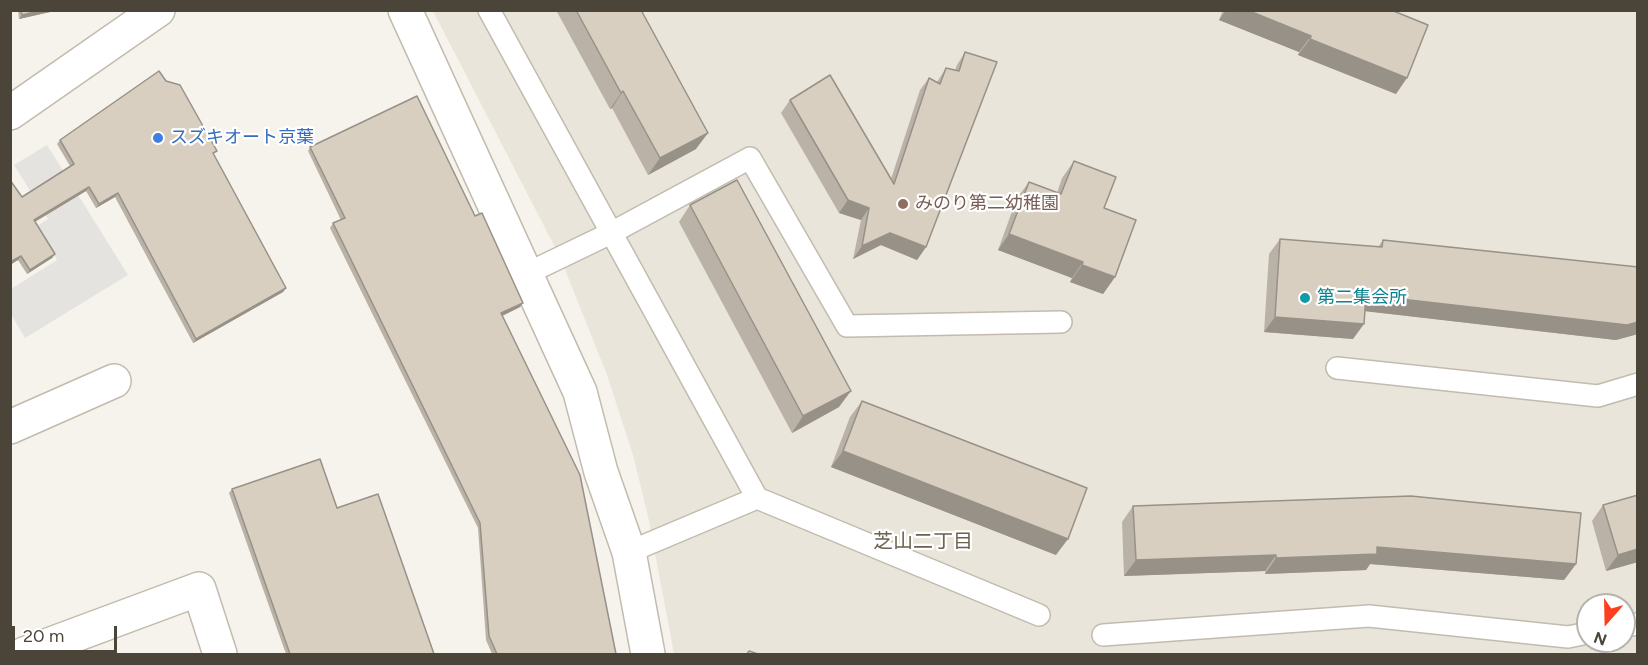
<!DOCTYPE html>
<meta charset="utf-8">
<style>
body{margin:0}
#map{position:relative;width:1648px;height:665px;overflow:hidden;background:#f6f3ec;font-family:Figtree,sans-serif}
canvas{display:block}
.frame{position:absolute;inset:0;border:12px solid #4b4439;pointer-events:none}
.north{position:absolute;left:1576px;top:593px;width:60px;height:60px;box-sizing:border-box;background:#fff;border:2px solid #b7b4b0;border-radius:50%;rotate:200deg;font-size:16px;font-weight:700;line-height:24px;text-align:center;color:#4b4439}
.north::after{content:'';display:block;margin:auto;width:21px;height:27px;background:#fc3f1d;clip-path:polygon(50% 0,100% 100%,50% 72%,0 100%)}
.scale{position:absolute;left:12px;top:626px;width:105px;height:27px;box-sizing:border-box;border:3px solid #4b4439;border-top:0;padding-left:8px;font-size:18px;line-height:21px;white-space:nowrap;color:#4b4439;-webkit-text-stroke:4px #fff;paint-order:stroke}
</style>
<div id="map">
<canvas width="1648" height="665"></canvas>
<div class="frame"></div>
<div class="north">N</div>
<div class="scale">20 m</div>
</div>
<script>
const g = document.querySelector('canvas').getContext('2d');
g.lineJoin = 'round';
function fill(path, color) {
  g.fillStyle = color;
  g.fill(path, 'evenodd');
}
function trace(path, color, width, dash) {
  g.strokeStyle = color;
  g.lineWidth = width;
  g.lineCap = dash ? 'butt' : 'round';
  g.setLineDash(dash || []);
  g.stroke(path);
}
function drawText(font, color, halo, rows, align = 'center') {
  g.font = font + ' Figtree,"Noto Sans JP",sans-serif';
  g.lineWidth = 4.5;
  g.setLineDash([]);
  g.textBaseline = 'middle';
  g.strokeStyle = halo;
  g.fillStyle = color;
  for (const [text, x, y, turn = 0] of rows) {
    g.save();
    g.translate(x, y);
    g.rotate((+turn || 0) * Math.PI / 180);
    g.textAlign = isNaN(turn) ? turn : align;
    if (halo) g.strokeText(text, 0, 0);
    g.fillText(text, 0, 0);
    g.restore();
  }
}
fill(new Path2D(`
 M433,11h1204v643h-963l-26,-138 -15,-61 -26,-80 -47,-118zM1588,605h36v36h-36z`), '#eae5da');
fill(new Path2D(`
 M47,145l81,130 -103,63 -14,-24v-25l46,-29 -20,-34 11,-7 -34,-54z`), '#e5e3e0');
const service = new Path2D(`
 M489,10l268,488 282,117
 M526,274l85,-41 139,-75 97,168 214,-4
 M1337,368l261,28 40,-12
 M629,552l128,-54
 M1624,626l14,-2
 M1103,635l266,-19 199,21 20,-4`);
const minor = new Path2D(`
 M10,427l104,-46
 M24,654l175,-65 21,65`);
const tertiary = new Path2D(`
 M405,10l175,382 21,80 28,80 19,102
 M10,113l148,-103`);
trace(service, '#c2bbae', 24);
trace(minor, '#c2bbae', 36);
trace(tertiary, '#c2bbae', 36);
trace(service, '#fff', 21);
trace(minor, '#fff', 33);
trace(tertiary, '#fff', 33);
fill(new Path2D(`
 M18,10h41l-40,9z
 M556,10h85l55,139 -48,26 -36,-67 -2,1z
 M1223,10h168l5,84 -98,-39 1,-3 -80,-32z
 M965,52l-39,195 -9,13 -36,-15 -28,14 8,-39 -22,-7 -58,-100 9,-13 101,79 29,-89 9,-12 8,4 9,-14 9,2 2,-5z
 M60,140l154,15 72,133 -3,4 -90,51 -78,-146 -19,11 -10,-17 -51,31 20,32 -3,4 -25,16 -9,-14 -8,5v-85l12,17 48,-31 -13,-22z
 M310,147l165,69 48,87 -3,4 -18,9 114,338h-124l-6,-14 -8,-112 -148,-300 3,-5 8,-3 -33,-69z
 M1074,161l30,47 11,69 -12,17 -33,-12 2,-4 -74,-28 19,-52 12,-16 28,11 5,-15z
 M690,205l149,202 -47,26 -113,-211z
 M1280,239l98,8 5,-7 255,27v67l-22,6 -251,-29 -12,28 -89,-7 5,-78z
 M862,401l194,154 -225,-88 19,-50z
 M232,489l105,19 97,146h-148l-57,-161z
 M1638,495v67l-32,9 -14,-50 11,-16z
 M1133,506l443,58 -12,16 -194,-16 -4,6 -101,4v-3l-141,5 -2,-54z`), '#bab2a6');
fill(new Path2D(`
 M42,10h17l-40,9 3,-4z
 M1226,10h21l64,26 -12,16 -80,-32z
 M1310,39l97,39 -11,16 -98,-39z
 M623,91l-11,17 -2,1 11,-16z
 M708,133l-12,16 -48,26 12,-17z
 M89,187l-3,4 -55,33 3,-4z
 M118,193l-3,4 -19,11 3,-4z
 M848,200l21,8 -8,12 -22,-7z
 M890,233l36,14 -9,13 -36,-15 -28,14 9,-13z
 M1009,234l74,28 -11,16 -74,-28z
 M55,254l-3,4 -25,16 3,-4z
 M21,256l-3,4 -8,5v-3z
 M1082,265l33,12 -12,17 -33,-12z
 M286,288l-3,4 -90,51 3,-4z
 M1366,295l272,27v12l-22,6 -261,-30z
 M523,303l-3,4 -22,11 3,-5z
 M1275,317l89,7 -11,15 -89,-7z
 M851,391l-12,16 -47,26 11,-17z
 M843,451l225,88 -12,16 -225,-88z
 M1377,547l199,17 -12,16 -194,-16 -4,6 -101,4 11,-16z
 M1638,549v13l-32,9 12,-16z
 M1276,555l-11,16 -141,5 12,-16z`), '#979187');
const building = new Path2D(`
 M21,10h21l-20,5z
 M576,10h65l67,123 -48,25 -37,-67 -2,2z
 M1247,10h144l37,15 -21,53 -97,-39 1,-3z
 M965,52l32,10 -71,185 -36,-14 -28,13 7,-38 -21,-8 -58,-100 40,-25 64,109 35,-106 11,6 6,-16 13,3z
 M159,71l7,10 14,4 37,66 -4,2 73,135 -90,51 -78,-146 -19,11 -10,-17 -55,33 21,34 -25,16 -9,-14 -11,6v-82l12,17 52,-33 -14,-24z
 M417,96l58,120 7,-3 41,90 -22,10 79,162 36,179h-119l-8,-18 -9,-113 -147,-300 12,-5 -35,-71z
 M1074,161l42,16 -12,31 32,12 -21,57 -33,-12 1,-3 -74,-28 20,-52 32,12z
 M737,180l114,211 -48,25 -113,-211z
 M1280,239l102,8 1,-7 255,27v55l-11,3 -261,-30 -2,29 -89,-7z
 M862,401l225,87 -19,51 -225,-88z
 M320,459l17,49 41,-14 56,160h-144l-58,-165z
 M1638,495v54l-20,6 -15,-50z
 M1411,496l170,17 -5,51 -199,-17v7l-101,4v-3l-140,5 -3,-54z
 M749,651l9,3h-11z`);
fill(building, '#d8cfc1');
trace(building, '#979187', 1.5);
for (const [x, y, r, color] of [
 [158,138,6,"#3f7fe0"],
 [903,204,6,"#8d6e63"],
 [1305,298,6,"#0f9aa8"]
]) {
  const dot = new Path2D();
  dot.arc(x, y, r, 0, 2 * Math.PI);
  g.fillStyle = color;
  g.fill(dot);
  trace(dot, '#fff', 2);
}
drawText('18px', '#366cbe', '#fff', [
 ["スズキオート京葉",170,138]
], 'left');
drawText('18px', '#785e54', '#fff', [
 ["みのり第二幼稚園",915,204]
], 'left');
drawText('18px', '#0d838f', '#fff', [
 ["第二集会所",1317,298]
], 'left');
drawText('20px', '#6e6250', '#fff', [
 ["芝山二丁目",923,542]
]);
</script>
